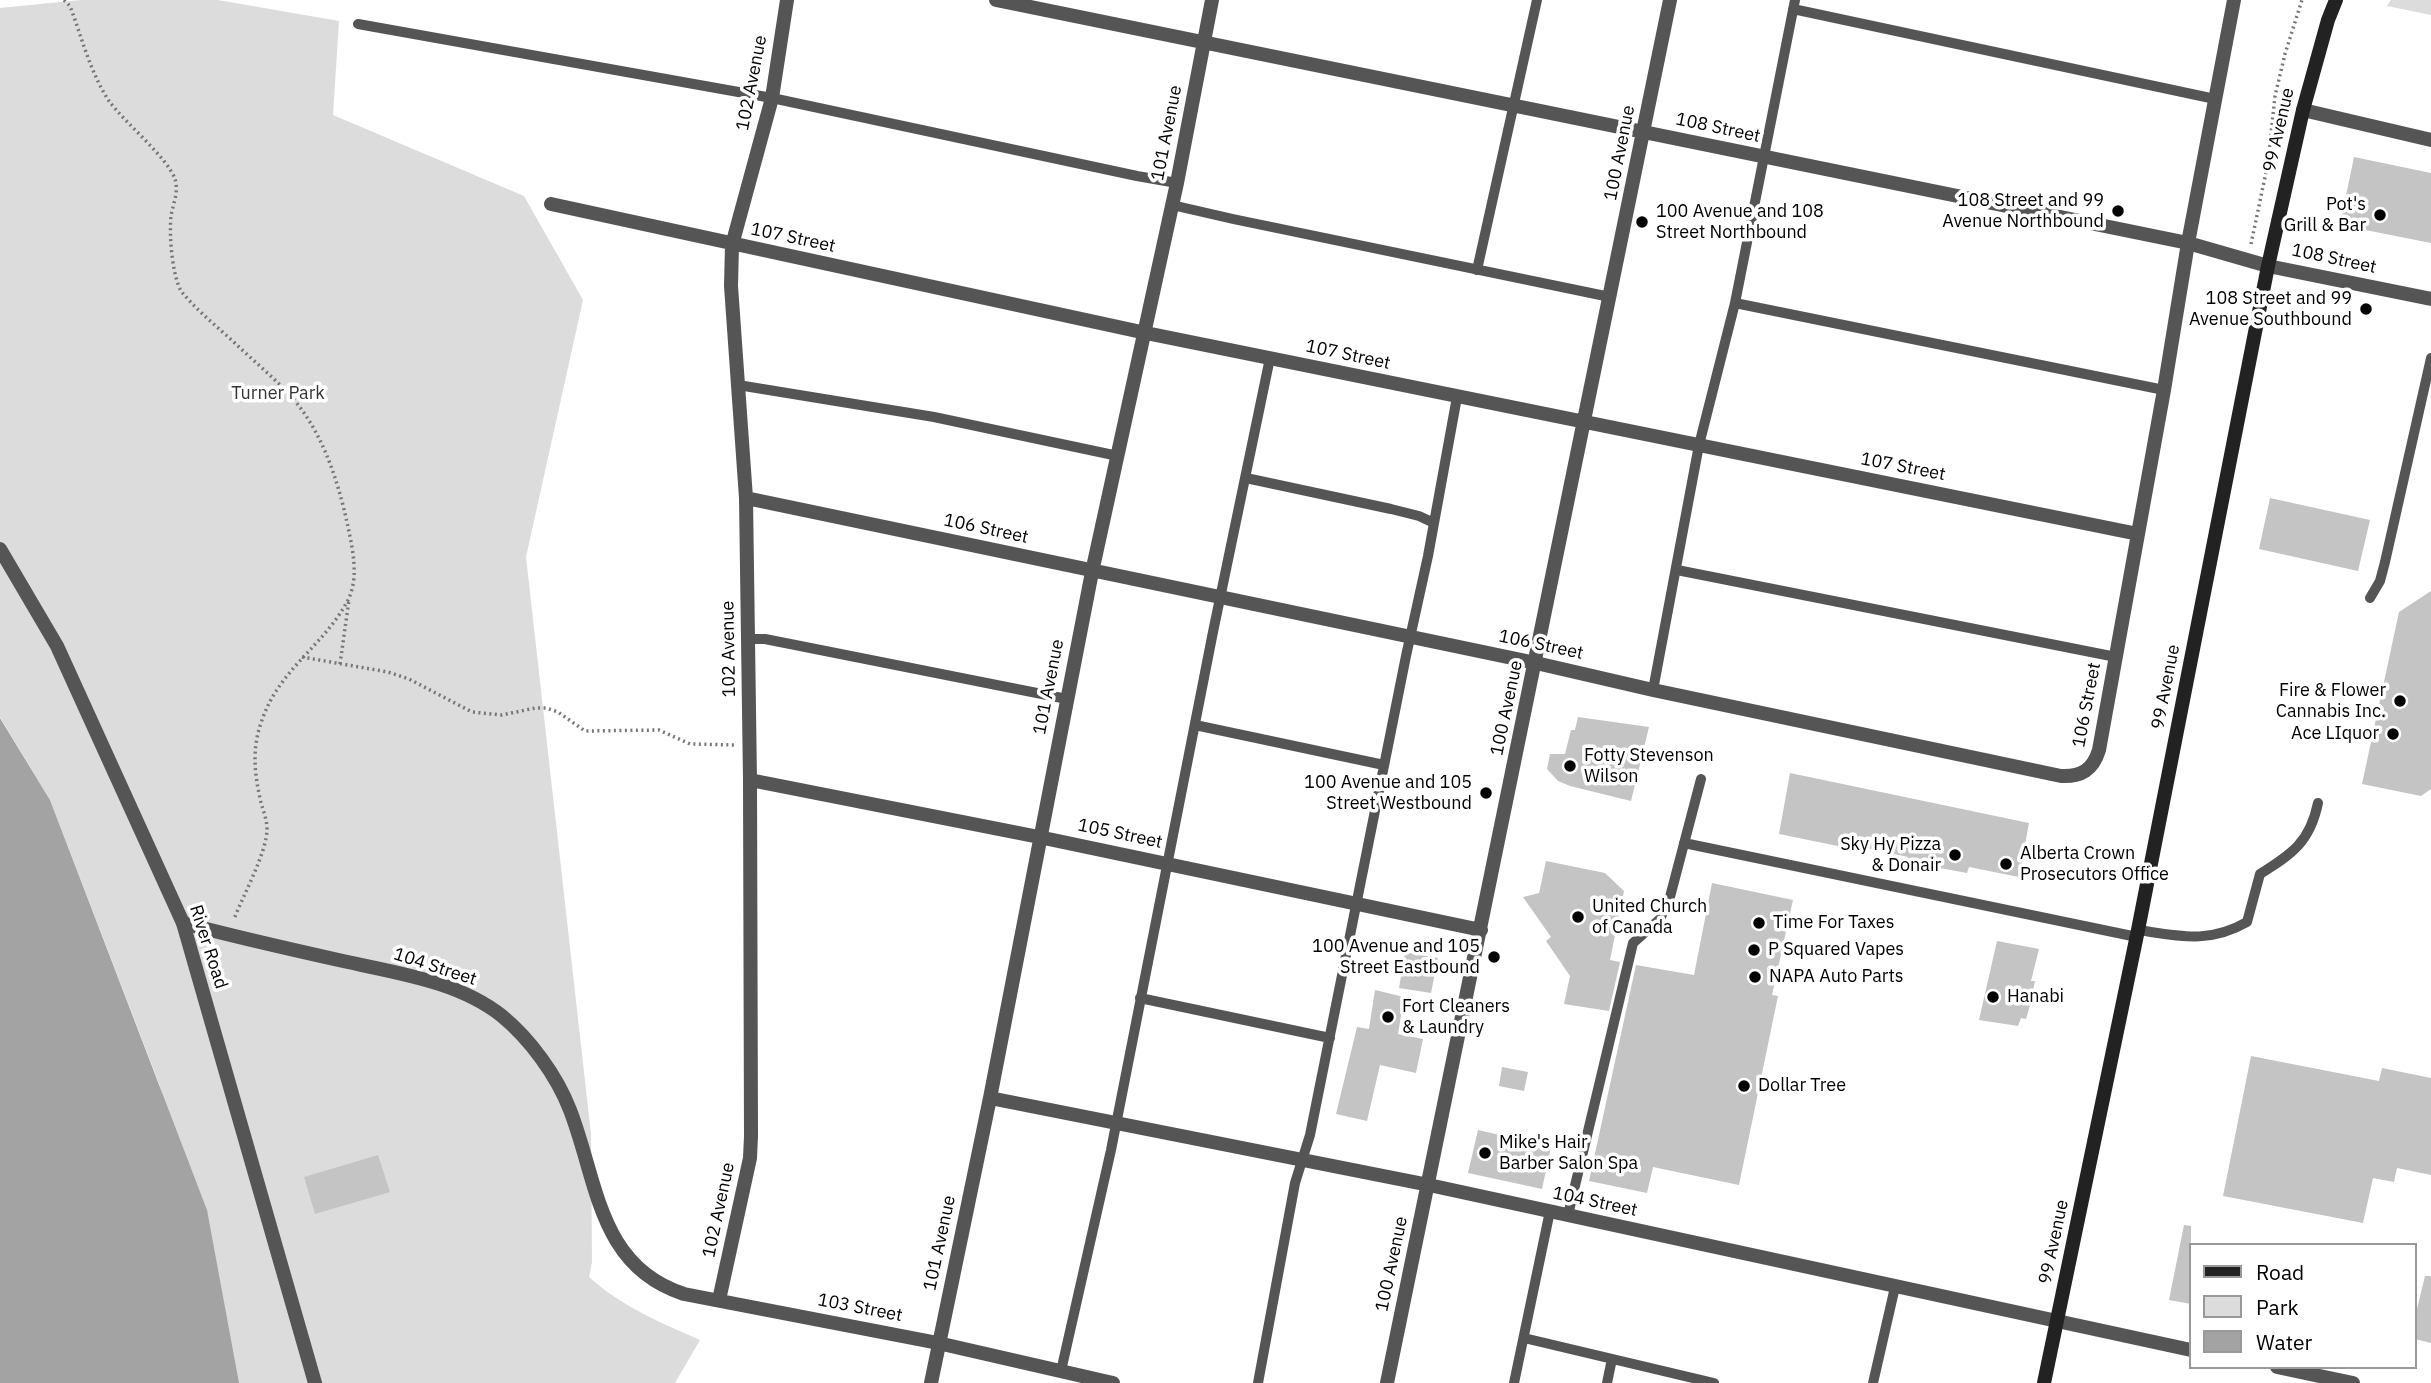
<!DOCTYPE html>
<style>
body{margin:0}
#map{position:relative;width:2431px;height:1383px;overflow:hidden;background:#fff;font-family:"IBM Plex Sans",sans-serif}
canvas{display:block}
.legend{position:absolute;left:2189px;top:1243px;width:228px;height:126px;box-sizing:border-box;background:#fff;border:2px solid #999;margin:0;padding:9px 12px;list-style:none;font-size:21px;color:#000}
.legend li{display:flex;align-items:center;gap:14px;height:35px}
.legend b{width:35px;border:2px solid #999}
</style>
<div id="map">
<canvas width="2431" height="1383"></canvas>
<ul class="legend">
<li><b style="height:9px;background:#222"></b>Road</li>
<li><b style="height:19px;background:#dcdcdc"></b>Park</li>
<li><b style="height:19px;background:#a3a3a3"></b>Water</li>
</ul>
</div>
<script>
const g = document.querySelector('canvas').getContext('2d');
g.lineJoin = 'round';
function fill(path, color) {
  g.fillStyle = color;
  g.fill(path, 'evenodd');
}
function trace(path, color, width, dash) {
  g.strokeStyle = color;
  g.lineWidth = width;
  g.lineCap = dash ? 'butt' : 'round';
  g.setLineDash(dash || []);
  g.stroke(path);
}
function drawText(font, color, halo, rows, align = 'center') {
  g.font = font + ' "IBM Plex Sans",sans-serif';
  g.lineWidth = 7;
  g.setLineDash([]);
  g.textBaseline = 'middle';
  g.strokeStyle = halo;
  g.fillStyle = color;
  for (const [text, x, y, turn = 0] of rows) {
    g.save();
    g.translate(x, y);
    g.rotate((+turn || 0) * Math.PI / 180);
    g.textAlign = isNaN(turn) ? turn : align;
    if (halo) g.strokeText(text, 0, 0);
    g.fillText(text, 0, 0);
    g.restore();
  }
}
fill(new Path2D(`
 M81,0h137l121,21 -6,94 191,81 59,104 -57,257 65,577 1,128 -3,15c32,29 72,46 111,63l-25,43h-438l-77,-297 -110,-286 -50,-83v-709z
 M2391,0h40v15l-44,-9z`), '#dcdcdc');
fill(new Path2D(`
 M0,718l50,82 157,410 32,173h-239z`), '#a3a3a3');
fill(new Path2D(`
 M2354,157l77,16v70l-91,-18z
 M2270,498l100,22 -12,51 -99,-22z
 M2431,591v198l-10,7 -59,-12 37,-172z
 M1578,717l71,10 -18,74 -61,-15 -12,-5 -11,-12 3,-15h15l6,-24h4z
 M1790,773l239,50 -10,54 -50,-10 -2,6 -60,-11 1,-5 -69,-15 -1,4 -59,-12z
 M1546,861l59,12 19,18 -14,69 10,2 -11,49 -45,-7 6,-28 -24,-35 5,-4 -28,-40 16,-4z
 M1712,883l81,17 -21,95 6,1 -39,189 -86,-18 -6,26 -58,-12 47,-216 58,10z
 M1997,941l42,8 -8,32h4l-6,28 -3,10 -5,-1 -3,8 -39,-6z
 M1405,952l33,6 -7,35 -32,-5z
 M1375,990l29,7 -6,37 25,5 -7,34 -36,-8 -13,56 -31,-7 21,-87 12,2z
 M2251,1056l128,25 3,-13 49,10v97l-34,-7 -3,14 -21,-4 -10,45 -140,-27z
 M1502,1067l26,5 -4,19 -25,-5z
 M1478,1130l73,17 -9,42 -74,-16z
 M378,1155l12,37 -75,22 -11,-37z
 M2184,1225l7,1v78l-22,-4z
 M2425,1276h6v67l-16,-4v-22z`), '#c4c4c4');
trace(new Path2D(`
 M64,0l6,6c12,32 20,66 39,95 16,22 58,56 66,78 4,13 -2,25 -4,37 -2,19 1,58 10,75 16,20 38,37 57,55 19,18 40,35 57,55 29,35 44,83 53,126 5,24 11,51 0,73 -24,46 -68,68 -86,120 -10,27 -8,51 -2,78 2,11 7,20 7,31 0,23 -24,67 -33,90
 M2251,244l17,-81 7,-67 10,-42 17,-54
 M302,657l86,15 21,7 63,33 30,3 33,-7h11l12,4 27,19 74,-1 31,14 44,1
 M340,664l9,-64`), '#777', 3.5, [2, 3.5]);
trace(new Path2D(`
 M1793,9l422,90
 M358,24l414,74 365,78 40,7
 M1172,205l61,14 377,78
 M1477,270l60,-270
 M1735,303l429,87
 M738,385l196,32 184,39
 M1246,478l145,31 28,7 15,7
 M1677,570l439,87
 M2370,598l10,-17 5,-19 46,-204
 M748,639h17l302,60
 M1653,690l46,-245 36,-142 60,-303
 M1195,725l189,40
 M1684,843l453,94
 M2138,930c41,6 71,14 109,-8l13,-48c32,-20 50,-32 58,-71
 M1140,998l190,40
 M1568,1215l65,-272 27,-24 10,-22 31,-118
 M1524,1338l190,45
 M1061,1371l50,-221 102,-518 57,-274
 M1258,1383l37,-200 15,-48 96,-479 22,-100 29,-159
 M1514,1383l36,-172
 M1607,1383l5,-24
 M1873,1383l22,-96`), '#555', 10);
trace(new Path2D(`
 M996,0l1192,243 80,23 163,33
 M2303,110l128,30
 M551,204l595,129 992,201
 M746,498l790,165 117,27 408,86c20,1 32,-6 38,-26l65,-360 24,-147 46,-243
 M750,780l289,57 442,93
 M183,923c53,14 106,26 160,38 53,12 115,20 159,55 28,23 55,60 68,94 28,72 28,156 114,184l254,49 175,40
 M990,1098l439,87 762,165
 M719,1300l31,-142 1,-22 -1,-356 -4,-282 -15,-212 1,-41 40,-147 15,-98
 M2277,1367l76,16
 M931,1383l59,-285 102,-526 85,-389 35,-183
 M1387,1383l283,-1383`), '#555', 14);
trace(new Path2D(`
 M0,549l57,97 126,277 132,460`), '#555', 14);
trace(new Path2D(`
 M2044,1383l94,-453 130,-664 35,-156 25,-90 8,-20`), '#222', 14);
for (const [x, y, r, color] of [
 [2118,211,7,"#000"],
 [2380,215,7,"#000"],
 [1642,222,7,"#000"],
 [2366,309,7,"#000"],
 [2400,701,7,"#000"],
 [2393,734,7,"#000"],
 [1570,766,7,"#000"],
 [1486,793,7,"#000"],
 [1955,855,7,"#000"],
 [2006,864,7,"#000"],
 [1578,917,7,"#000"],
 [1759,923,7,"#000"],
 [1754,950,7,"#000"],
 [1494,957,7,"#000"],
 [1755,977,7,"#000"],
 [1993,997,7,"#000"],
 [1388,1017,7,"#000"],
 [1744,1086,7,"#000"],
 [1485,1153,7,"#000"]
]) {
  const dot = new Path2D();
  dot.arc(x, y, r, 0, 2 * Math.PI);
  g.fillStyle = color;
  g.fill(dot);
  trace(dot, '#fff', 2.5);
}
drawText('18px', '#000', '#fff', [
 ["102 Avenue",752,83,-79],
 ["108 Street",1718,128,12],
 ["99 Avenue",2279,130,-77],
 ["101 Avenue",1167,133,-79],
 ["100 Avenue",1620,153,-79],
 ["107 Street",793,238,12],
 ["108 Street",2334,259,12],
 ["107 Street",1348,355,12],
 ["107 Street",1903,467,11],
 ["106 Street",986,529,12],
 ["106 Street",1541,645,12],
 ["102 Avenue",729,649,-91],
 ["101 Avenue",1049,687,-79],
 ["99 Avenue",2166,687,-79],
 ["106 Street",2087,705,-79],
 ["100 Avenue",1507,708,-78],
 ["105 Street",1120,834,12],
 ["River Road",208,947,72],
 ["104 Street",435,967,18],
 ["104 Street",1595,1202,12],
 ["102 Avenue",719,1210,-78],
 ["99 Avenue",2054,1242,-78],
 ["101 Avenue",940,1243,-78],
 ["100 Avenue",1392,1264,-78],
 ["103 Street",860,1308,11]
]);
drawText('18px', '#000', '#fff', [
 ["108 Street and 99",2104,201,"right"],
 ["Avenue Northbound",2104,222,"right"],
 ["Pot's",2366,205,"right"],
 ["Grill & Bar",2366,226,"right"],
 ["100 Avenue and 108",1656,212],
 ["Street Northbound",1656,233],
 ["108 Street and 99",2352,299,"right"],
 ["Avenue Southbound",2352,320,"right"],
 ["Fire & Flower",2386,691,"right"],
 ["Cannabis Inc.",2386,712,"right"],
 ["Ace LIquor",2379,734,"right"],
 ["Fotty Stevenson",1584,756],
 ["Wilson",1584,777],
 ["100 Avenue and 105",1472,783,"right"],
 ["Street Westbound",1472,804,"right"],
 ["Sky Hy Pizza",1941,845,"right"],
 ["& Donair",1941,866,"right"],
 ["Alberta Crown",2020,854],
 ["Prosecutors Office",2020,875],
 ["United Church",1592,907],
 ["of Canada",1592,928],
 ["Time For Taxes",1773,923],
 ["100 Avenue and 105",1480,947,"right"],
 ["Street Eastbound",1480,968,"right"],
 ["P Squared Vapes",1768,950],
 ["NAPA Auto Parts",1769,977],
 ["Hanabi",2007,997],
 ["Fort Cleaners",1402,1007],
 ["& Laundry",1402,1028],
 ["Dollar Tree",1758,1086],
 ["Mike's Hair",1499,1143],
 ["Barber Salon Spa",1499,1164]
], 'left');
drawText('18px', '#333', '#fff', [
 ["Turner Park",278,394]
]);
</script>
